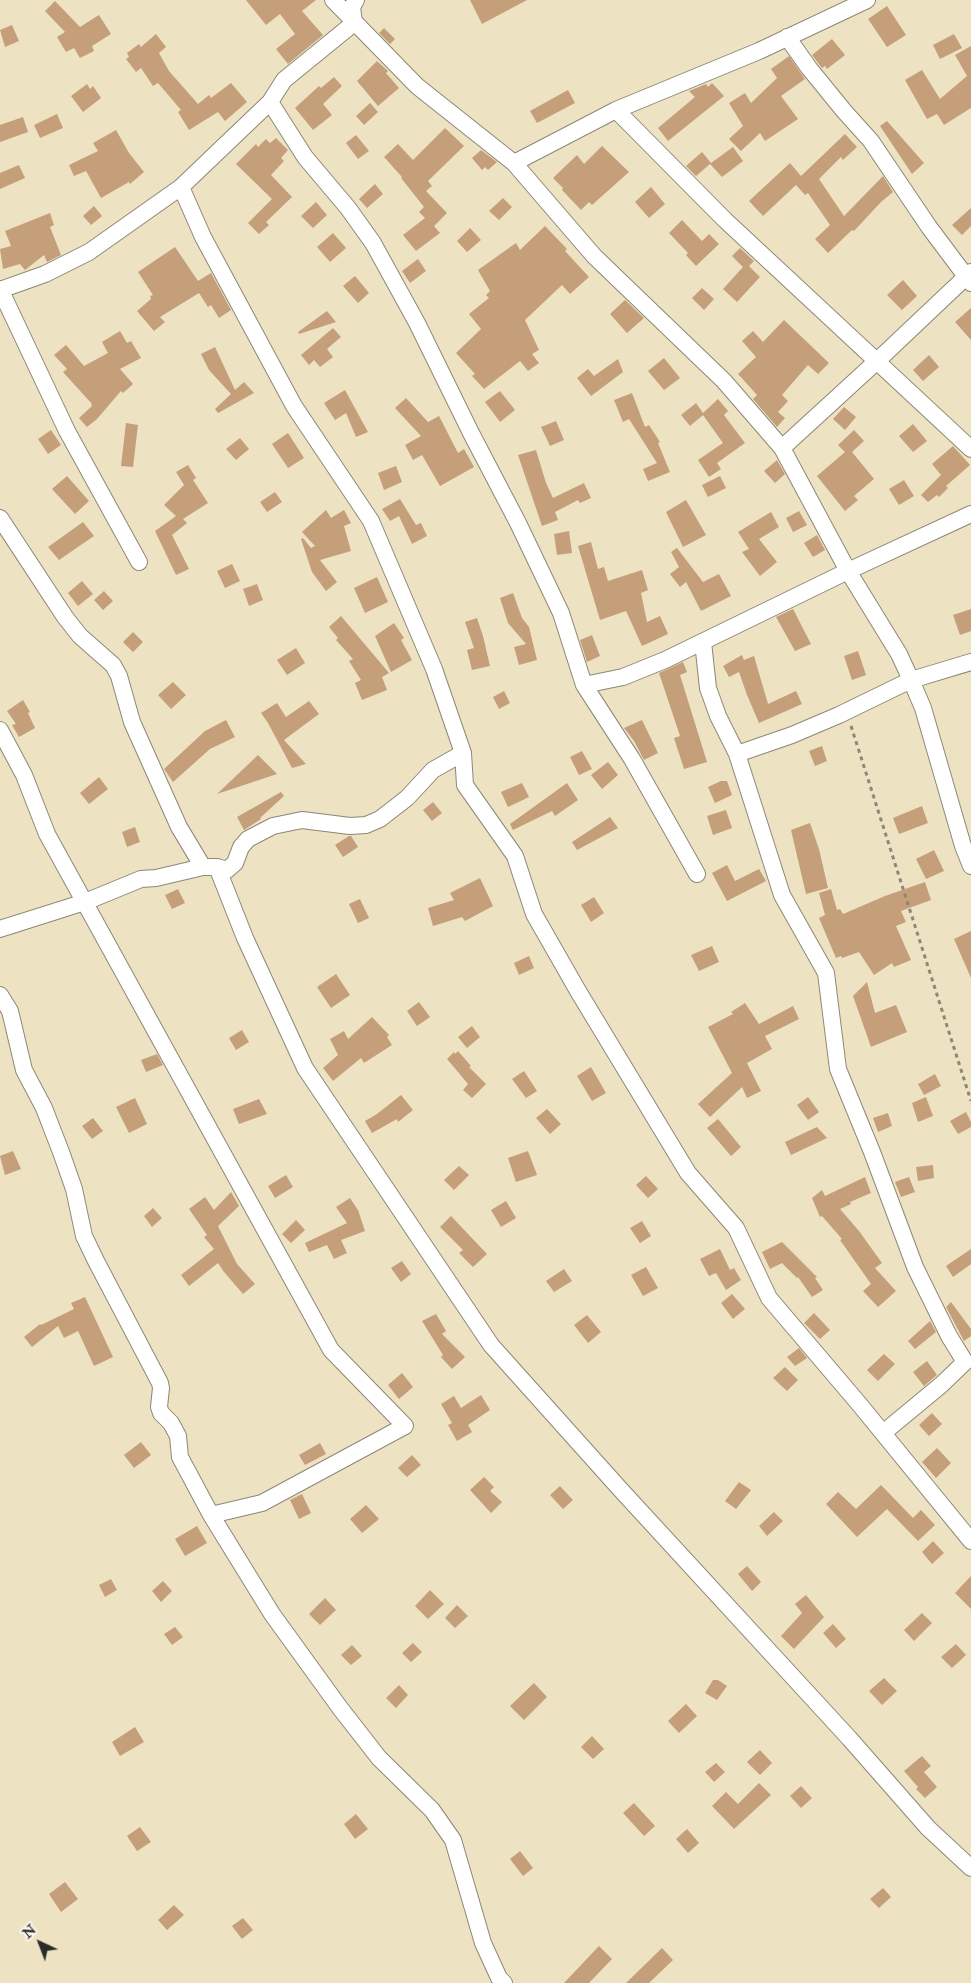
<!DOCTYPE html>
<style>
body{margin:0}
#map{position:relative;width:971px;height:1983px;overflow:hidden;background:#ede3c3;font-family:"IM FELL Double Pica",serif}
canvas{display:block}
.north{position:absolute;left:15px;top:1918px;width:50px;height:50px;-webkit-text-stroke:4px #fbf7ec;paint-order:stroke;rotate:317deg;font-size:14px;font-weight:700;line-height:20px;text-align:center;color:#2b2b2b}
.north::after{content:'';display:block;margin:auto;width:18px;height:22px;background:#2b2b2b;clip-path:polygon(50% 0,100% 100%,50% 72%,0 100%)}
</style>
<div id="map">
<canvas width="971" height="1983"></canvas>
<div class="north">N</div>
</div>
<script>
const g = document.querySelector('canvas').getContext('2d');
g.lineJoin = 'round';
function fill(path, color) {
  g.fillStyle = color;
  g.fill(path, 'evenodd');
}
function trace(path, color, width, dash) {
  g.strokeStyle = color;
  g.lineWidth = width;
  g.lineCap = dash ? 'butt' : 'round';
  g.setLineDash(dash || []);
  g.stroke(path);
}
fill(new Path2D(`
 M246,0h70l-14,11 21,24 -35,29 -12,-15 19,-15 -15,-20 -14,11z
 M470,0h57l-45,24z
 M55,1l25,26 19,-12 12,19 -19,12 2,5 -14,7 -6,-10 -8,4 -9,-15 8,-5 -20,-21z
 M887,6l19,29 -19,12 -19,-28z
 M12,25l7,16 -14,6 -5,-17z
 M384,28l11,11 -5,5 -11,-11z
 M156,34l10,13 -7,6 10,18 29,33 11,-9 2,3 20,-15 16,19 -22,19 -7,-9 -29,18 -11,-18 3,-2 -23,-27 -5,3 -12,-18 -5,4 -10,-13 3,-2 -2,-4 12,-9 2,3z
 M954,34l8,14 -22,11 -7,-14z
 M832,39l13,16 -18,14 -2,-3 -3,2 -10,-13z
 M971,46v62l-27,17 -7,-11 -10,5 -22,-39 17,-10 18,29 27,-23 -12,-21z
 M789,56l16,23 -24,17 17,23 -33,22 -5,-8 -19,18 -12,-12 14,-13 -14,-23 16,-10 6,10 26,-25 -6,-9z
 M377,61l11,10 -2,2 13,15 -21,18 -21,-25z
 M334,77l8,9 -19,18 9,11 -19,15 -18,-22 24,-22 2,2z
 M712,83l12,13 -56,45 -10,-13 37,-31 -6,-6 17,-7 2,3z
 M87,84l3,5 3,-3 8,12 -18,14 -12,-16z
 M568,90l7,13 -38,20 -7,-12z
 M370,103l8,9 -14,13 -8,-9z
 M57,114l6,14 -23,10 -6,-13z
 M23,117l5,15 -28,10v-17z
 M887,121l37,42 -12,11 -32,-48z
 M445,128l19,18 -36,35 4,5 -6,5 21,22 -13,13 6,7 -24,18 -13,-16 22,-17 -6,-6 5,-5 -23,-29 1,-1 -18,-20 14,-13 15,16z
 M116,130l13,23 15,19 -14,12 -1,-2 -28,16 -15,-27 -12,5 -5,-11 29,-14 -5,-8z
 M845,134l12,13 -14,13 -2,-3 -22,22 25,37 39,-40 10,16 -12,10 -27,29 -2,-1 -24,23 -13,-14 15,-14 -22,-32 -3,2 -9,-10 -33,31 -14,-15 41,-38 11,13z
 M356,135l13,16 -11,8 -12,-16z
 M276,138l12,12 -7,8 3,3 -13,14 21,22 -26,25 3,3 -10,9 -11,-11 24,-24 -36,-35 20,-20 2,3 8,-8 4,4z
 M602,146l27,26 -37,33 -3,-3 -8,8 -19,-20 1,-2 -10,-10 24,-23 7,9z
 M733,147l10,14 -21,16 -12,-13 -14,12 -10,-10 16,-14 9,11z
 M481,150l16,12 -9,8 -3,-3 -3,3 -10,-12z
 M19,165l6,13 -25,11v-16z
 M375,184l8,10 -16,14 -8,-9z
 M651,187l14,17 -16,14 -14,-16z
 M503,198l9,9 -13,13 -10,-9z
 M316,202l11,13 -14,13 -12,-12z
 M94,206l8,10 -11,9 -8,-9z
 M971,208v18l-9,9 -10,-10z
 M50,213l4,12 -4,2 11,28 -14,7 -3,-7 -19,15 -5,-6 -17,5 -3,-20 11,-3 -6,-15z
 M682,220l20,21 7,-7 10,10 -23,22 -10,-11 2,-2 -19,-20z
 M545,226l22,23 -2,2 24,26 -19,17 -8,-9 -37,35 14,30 -7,4 7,9 -11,8 -8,-10 -36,28 -12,-13 3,-2 -19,-21 25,-24 -12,-15 20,-16 -3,-3 4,-4 -12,-21 38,-27 4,7z
 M470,228l11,12 -14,12 -10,-11z
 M333,233l13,15 -16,14 -13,-15z
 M175,247l23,34 13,-8 20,37 -12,8 -8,-13 -3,2 -9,-14 -39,24 5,5 -11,9 -17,-20 14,-12 -1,-3 3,-1 -15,-23z
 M740,248l14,13 -5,5 11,11 -23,25 -14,-13 20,-22 -11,-11z
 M418,259l8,12 -16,12 -8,-12z
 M355,276l14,17 -11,10 -15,-17z
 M903,280l14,16 -15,14 -15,-15z
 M702,288l12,11 -10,11 -12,-12z
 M625,300l19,18 -17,15 -17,-19z
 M971,308v32l-16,-18z
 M327,311l9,11 -37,12 -1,-2z
 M784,320l45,43 -11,11 -10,-9 -26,30 6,6 -10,11 7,6 -8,9 -24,-28 4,-4 -19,-21 18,-17 -14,-16 11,-10 10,11z
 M333,328l8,9 -14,12 6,8 -13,10 -6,-7 -5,5 -8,-10z
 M120,331l7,12 4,-2 10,17 -21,11 13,15 -10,9 -2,-2 -24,28 -10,8 -8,-9 13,-12 -1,-1 1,-1 -29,-32 4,-3 -13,-14 12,-10 18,21 24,-13 -6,-11z
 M215,347l20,43 9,-8 10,11 -36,20 -3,-4 16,-15 -22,-24 -8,-16z
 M929,355l10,12 -16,14 -10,-11z
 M664,358l16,20 -16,12 -16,-19z
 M618,359l5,13 -32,24 -14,-18 11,-9 6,7z
 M345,390l23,42 -12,5 -10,-24 -11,7 -11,-17z
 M500,391l15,19 -15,12 -15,-20z
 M632,393l13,34 4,-2 11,17 -2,1 12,29 -22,9 -5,-12 14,-6 -28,-44 -6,3 -9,-22z
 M406,398l22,24 11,-6 19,37 6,-4 10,18 -34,19 -18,-31 -9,5 -8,-15 16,-9 -26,-28z
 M718,399l10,12 -4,4 21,28 -28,20 4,6 -12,8 -11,-17 25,-17 -20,-28 -13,11 -9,-11 15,-12 7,10z
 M844,407l12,10 -11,13 -12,-11z
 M556,421l8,19 -14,6 -9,-19z
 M126,423l12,2 -5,42 -12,-1z
 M913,424l14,17 -14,11 -14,-16z
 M51,430l10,15 -13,9 -10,-15z
 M854,430l10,11 -12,11 22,27 -20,17 4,4 -13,11 -28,-35 28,-24 -7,-7z
 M288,433l16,25 -16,10 -16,-24z
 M240,438l9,11 -13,11 -10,-11z
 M953,446l17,19 -24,21 2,2 -9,9 -2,-2 -9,7 -7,-7 20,-20 -9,-11z
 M536,450l10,33 7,15 31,-15 7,15 -11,5 -2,-3 -23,12 3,8 -16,6 -24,-71z
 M777,460l8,14 -10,9 -11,-12z
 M188,465l8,13 -3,2 15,23 -25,16 4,4 -15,12 17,34 -13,6 -21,-44 21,-15 -12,-11 20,-20 -8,-13z
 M396,466l6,16 -18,8 -6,-17z
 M67,476l22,25 -14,13 -23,-25z
 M720,476l6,12 -18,9 -6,-12z
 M904,480l10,16 -15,9 -10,-16z
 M275,492l7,10 -15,10 -7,-10z
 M400,499l16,26 5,-2 6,13 -15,8 -13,-28 -9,5 -8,-12z
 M686,500l20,35 -23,12 -17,-35z
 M326,510l5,8 13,-8 7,13 -7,3 7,25 -31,9 17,22 -11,9 -14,-19 -11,-33 2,-1 8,10 4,-2 -13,-14z
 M799,511l8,14 -14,7 -7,-14z
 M771,512l8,15 -20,12 18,23 -17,14 -18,-24 7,-3 -11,-17z
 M83,522l11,14 -35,24 -11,-13z
 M569,531l3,22 -15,2 -3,-21z
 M817,535l8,15 -12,7 -9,-14z
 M591,542l7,27 6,-2 4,14 34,-11 6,20 -7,3 6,29 13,-6 8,18 -26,12 -16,-35 -26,9 -22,-74z
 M677,548l26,34 16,-8 12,22 -30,15 -15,-29 -6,5 -10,-13 9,-7 -8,-15z
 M232,564l8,17 -15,7 -8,-17z
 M377,577l11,25 -23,11 -11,-25z
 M82,581l11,13 -15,12 -10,-13z
 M257,584l6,16 -14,6 -6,-17z
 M104,591l9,10 -10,9 -9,-10z
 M513,593l9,25 7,9 8,33 -18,5 -5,-18 12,-3 -18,-21 -8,-25z
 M793,609l18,35 -16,7 -19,-34z
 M971,609v22l-11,4 -7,-20z
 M341,616l48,57 -7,4 5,13 -25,10 -7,-17 6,-3 -12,-19 4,-2 -17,-19 2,-2 -9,-11z
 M477,618l6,18 7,30 -18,4 -5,-20 7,-2 -9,-26z
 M394,623l10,15 -3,2 11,20 -21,12 -16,-36z
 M133,632l10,10 -10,10 -10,-10z
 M592,635l8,21 -13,6 -7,-22z
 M296,648l9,15 -18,12 -10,-15z
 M858,651l8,24 -14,5 -8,-24z
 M742,655l2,5 10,-4 14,48 28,-13 6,13 -43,19 -12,-28 -8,-23 -10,5 -6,-11z
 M683,662l4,10 -7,3 27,87 -23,7 -10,-31 6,-2 -21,-63z
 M173,682l13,13 -15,14 -13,-14z
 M504,691l6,12 -11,6 -6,-12z
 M23,700l7,12 -2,1 7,15 -16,9 -7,-12 4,-1 -9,-13z
 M309,701l10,13 -35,26 22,24 -14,4 -24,-45 -7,-10 16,-10 9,14z
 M226,720l9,17 -25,12 -37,33 -9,-13 41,-38z
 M642,720l16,33 -14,7 -10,-19 -10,-13z
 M822,746l5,15 -12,5 -6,-15z
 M582,751l10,18 -13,6 -9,-18z
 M258,755l19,19 -60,20z
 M608,762l10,13 -16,14 -11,-14z
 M99,777l9,12 -19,15 -9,-11z
 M721,781h6l5,14 -17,8 -7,-16z
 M522,783l7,14 -21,10 -7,-15z
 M567,783l11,17 -23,16 -3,-5 -39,19 -3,-6z
 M281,792l3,4 -24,22 1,1 -17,11 -7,-13z
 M433,802l9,11 -10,8 -9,-11z
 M922,806l6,17 -29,11 -6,-16z
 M726,810l6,18 -19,7 -6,-19z
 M610,817l8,11 -41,22 -5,-8z
 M810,823l9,26 9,39 -22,6 -15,-64z
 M135,827l5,15 -13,5 -5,-15z
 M349,836h2l7,11 -15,10 -8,-12z
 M934,850l10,21 -18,8 -10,-20z
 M727,865l8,16 24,-12 7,12 -39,20 -15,-28z
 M480,878l13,28 -28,15 -3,-4 -29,9 -5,-18 26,-8 -4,-7z
 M925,882l6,18 -30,11 5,11 -10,4 15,34 -17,7 -2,-4 -18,12 -15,-23 -17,6 -1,-2 -5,2 -17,-40 6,-3 -6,-22 12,-4 6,21 3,-1 3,5 42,-18z
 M178,889l7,14 -13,6 -7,-14z
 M594,897l10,16 -13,9 -10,-17z
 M360,899l9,19 -11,5 -9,-19z
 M971,931v47l-17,-39z
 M712,946l7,16 -20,9 -8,-16z
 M529,956l5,12 -15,7 -5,-12z
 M336,974l14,21 -19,13 -14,-21z
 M867,982l8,31 21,-8 11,27 -36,15 -18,-51z
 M419,1002l11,15 -13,9 -10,-15z
 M745,1003l14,21 34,-18 6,13 -34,17 7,13 -25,14 14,28 -14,7 -5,-11 -32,30 -12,-13 34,-31 -24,-46 25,-13 -2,-2z
 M372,1017l17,18 -2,2 5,8 -28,18 -3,-5 -28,23 -10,-13 15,-13 -8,-16 14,-8 4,8z
 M472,1026l8,11 -13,11 -9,-11z
 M242,1030l7,12 -13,8 -7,-12z
 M458,1051l13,15 -2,1 17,17 -14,14 -9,-8 5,-6 -21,-25 7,-7 1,2z
 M157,1054l6,11 -17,7 -5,-12z
 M591,1067l15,26 -14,8 -15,-25z
 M524,1071l13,20 -11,7 -14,-19z
 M935,1074l6,12 -17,9 -6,-11z
 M401,1095l12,15 -15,12 -1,-3 -25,14 -7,-12 12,-7z
 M808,1097l11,15 -11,8 -11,-15z
 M926,1097l7,19 -15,6 -6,-19z
 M135,1098l12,26 -18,9 -13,-26z
 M259,1099l8,15 -28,10 -6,-15z
 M547,1109l14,15 -11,10 -14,-16z
 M966,1112l5,10v5l-13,7 -8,-13z
 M888,1113l4,13 -14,6 -5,-14z
 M93,1118l10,13 -11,8 -10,-13z
 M718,1119l23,28 -10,9 -24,-28z
 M817,1127l10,11 -36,17 -6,-13z
 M13,1151l8,18 -16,6 -5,-19z
 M528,1151l9,24 -21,7 -8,-24z
 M933,1165l1,13 -16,3 -2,-14z
 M459,1166l10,9 -15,15 -10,-10z
 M286,1175l7,12 -18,11 -7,-12z
 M646,1176l12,13 -10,9 -12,-13z
 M865,1177l6,16 -21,9 1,2 -11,5 19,22 23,32 -7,5 21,23 -18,16 -15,-16 8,-7 -31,-44 2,-1 -20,-23 -2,1 -8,-19 10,-8 3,6z
 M909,1177l6,15 -14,5 -6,-15z
 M231,1192l8,14 -21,20 19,38 18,20 -12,10 -19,-22 -6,-9 -29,23 -8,-11 33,-26 -10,-12 3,-2 -18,-26 16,-12 9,13z
 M350,1198l8,12 7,21 -24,9 6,13 -13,6 -7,-14 -18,7 -4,-9 42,-20 -11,-16z
 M506,1201l10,17 -15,9 -10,-17z
 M153,1208l9,10 -10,9 -8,-11z
 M451,1216l36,38 -14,13 -14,-14 4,-3 -23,-23z
 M296,1220l9,10 -14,13 -9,-9z
 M642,1221l9,15 -11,7 -10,-15z
 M782,1242l35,35 -2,1 8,12 -11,7 -14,-20 -1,1 -15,-15 -12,6 -8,-17z
 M720,1249l10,21 4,-2 7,12 -15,10 -10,-17 -7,3 -9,-17z
 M971,1249v15l-18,13 -7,-11z
 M402,1261l9,13 -10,8 -10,-14z
 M646,1267l12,21 -15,8 -12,-21z
 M564,1269l8,12 -18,11 -8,-11z
 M732,1294l13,15 -12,10 -12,-16z
 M85,1297l28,60 -19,9 -16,-35 -14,7 -6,-12 -26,21 -8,-10 16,-13 1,1 33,-16 -3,-6z
 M951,1302l20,27v7l-7,5 -18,-34z
 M814,1313l16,17 -10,9 -16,-16z
 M436,1314l10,17 -4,3 23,23 -13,12 -11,-12 2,-2 -21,-34z
 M587,1315l14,17 -13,11 -14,-18z
 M930,1321l6,11 -21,17 -7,-8z
 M799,1348l8,10 -12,8 -8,-9z
 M884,1354l11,10 -17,17 -11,-11z
 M927,1361l10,14 -13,11 -11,-14z
 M785,1367l13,13 -11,11 -14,-13z
 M402,1373l11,14 -14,12 -11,-14z
 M481,1395l9,15 -22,15 4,7 -15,9 -9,-16 4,-2 -11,-19 13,-8 7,12z
 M932,1413l10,11 -13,12 -10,-11z
 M141,1442l10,13 -17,13 -10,-13z
 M320,1443l6,11 -21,11 -6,-10z
 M937,1448l14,15 -15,15 -14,-16z
 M412,1455l9,10 -14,12 -9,-9z
 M484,1477l10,10 -4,4 12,11 -11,11 -21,-23z
 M739,1482l12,8 -15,19 -11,-8z
 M881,1485l32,33 8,-8 14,15 -17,16 -31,-32 -30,28 -31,-33 12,-12 18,17z
 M560,1486l13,14 -10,9 -13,-14z
 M302,1494l9,19 -12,6 -9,-19z
 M366,1505l13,14 -17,14 -12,-14z
 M774,1512l9,9 -16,15 -8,-10z
 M197,1526l10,17 -22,13 -10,-17z
 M933,1541l11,12 -12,11 -10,-12z
 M747,1566l14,16 -9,9 -14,-17z
 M971,1576v33l-16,-16z
 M111,1579l6,11 -12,7 -6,-12z
 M163,1581l9,10 -11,11 -9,-11z
 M430,1590l14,14 -16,15 -13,-13z
 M806,1595l18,22 -30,32 -13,-13 21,-23 -7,-9z
 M325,1598l11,12 -16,15 -11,-11z
 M457,1605l11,11 -13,12 -10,-10z
 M922,1613l10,10 -18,18 -10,-11z
 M833,1624l13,15 -10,9 -13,-15z
 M175,1627l8,10 -11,8 -8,-11z
 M413,1643l9,9 -11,10 -9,-9z
 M956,1644l10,11 -14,13 -11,-11z
 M352,1645l10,11 -11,9 -10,-10z
 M884,1678l13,13 -15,14 -13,-14z
 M713,1680h5l9,6 -10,14 -12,-7z
 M534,1683l13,14 -23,23 -14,-14z
 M399,1685l9,10 -12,13 -10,-10z
 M686,1704l11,12 -18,17 -11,-12z
 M135,1727l9,15 -24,14 -8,-14z
 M592,1736l12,13 -11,10 -12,-12z
 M760,1750l12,13 -12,12 -13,-13z
 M922,1756l9,10 -7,6 13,15 -12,11 -9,-9 2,-2 -14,-16z
 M716,1763l9,9 -11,10 -9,-10z
 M759,1783l12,12 -37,34 -22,-23 14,-14 12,12z
 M801,1786l11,12 -11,10 -11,-12z
 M634,1803l21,23 -11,10 -21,-23z
 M356,1814l12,15 -13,10 -11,-15z
 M140,1827l11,15 -14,9 -10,-15z
 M687,1829l12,14 -11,10 -12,-14z
 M520,1851l13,17 -10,8 -13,-17z
 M65,1882l13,17 -17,13 -12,-18z
 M883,1888l8,9 -12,11 -9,-9z
 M174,1905l10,10 -17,15 -9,-10z
 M243,1918l10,12 -11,9 -10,-13z
 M599,1946l13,13 -23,24h-25z
 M662,1948l11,12 -24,23h-23z`), '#c59e7a');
const minor = new Path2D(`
 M333,0l84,86 97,77 80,93 130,125 58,67 66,123 51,83 12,26 12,28 40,138 8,20
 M787,37l22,31 35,43 27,30 58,86 42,56
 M270,102l35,55 43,51 25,35 44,80 54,110 47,90 43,90 23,72 48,74 65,115
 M616,110l109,110 246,229
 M514,163l102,-53 143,-59 108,-51
 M181,187l22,50 91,169 77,115 63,148 29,84 2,32 50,71 19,58 44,77 110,182 48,55 33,70 91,107 111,136
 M0,289l67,142 72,131
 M0,290l45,-16 44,-22 92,-65 89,-85 14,-22 70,-57 -2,-16 4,-7
 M782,448l95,-87 94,-89
 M0,518l65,99 15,19 33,29 6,11 13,46 47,105 24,40h14l28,71 60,130 186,277 129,144 229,249 79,90 43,40
 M703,642l5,46 10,28 19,38 45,141 44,78 12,96 34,83 43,115 34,69 16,26 -24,23 -58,48
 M584,685l39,-8 42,-17 183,-89 123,-57
 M0,730l24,45 23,59 284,516 74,76 -143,77 -51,12
 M737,754l55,-19 47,-20 72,-35 60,-18
 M217,867l10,3 8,-7 6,-16 7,-8 25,-13 29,-6 48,6 16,-1 14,-6 27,-21 26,-28 30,-17
 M0,929l85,-27 56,-23 15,-1 47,-11
 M0,995l10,16 14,59 20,38 17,44 13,37 10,47 12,25 64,122 1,5 -2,19 2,6 10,10 7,13 2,21 31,58 61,99 68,94 39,50 53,52 21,30 30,103 16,35 5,5`);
trace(minor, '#8c8777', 18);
trace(new Path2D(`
 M851,726l120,375`), '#8c8777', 3, [4, 4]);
trace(minor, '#fff', 16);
</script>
